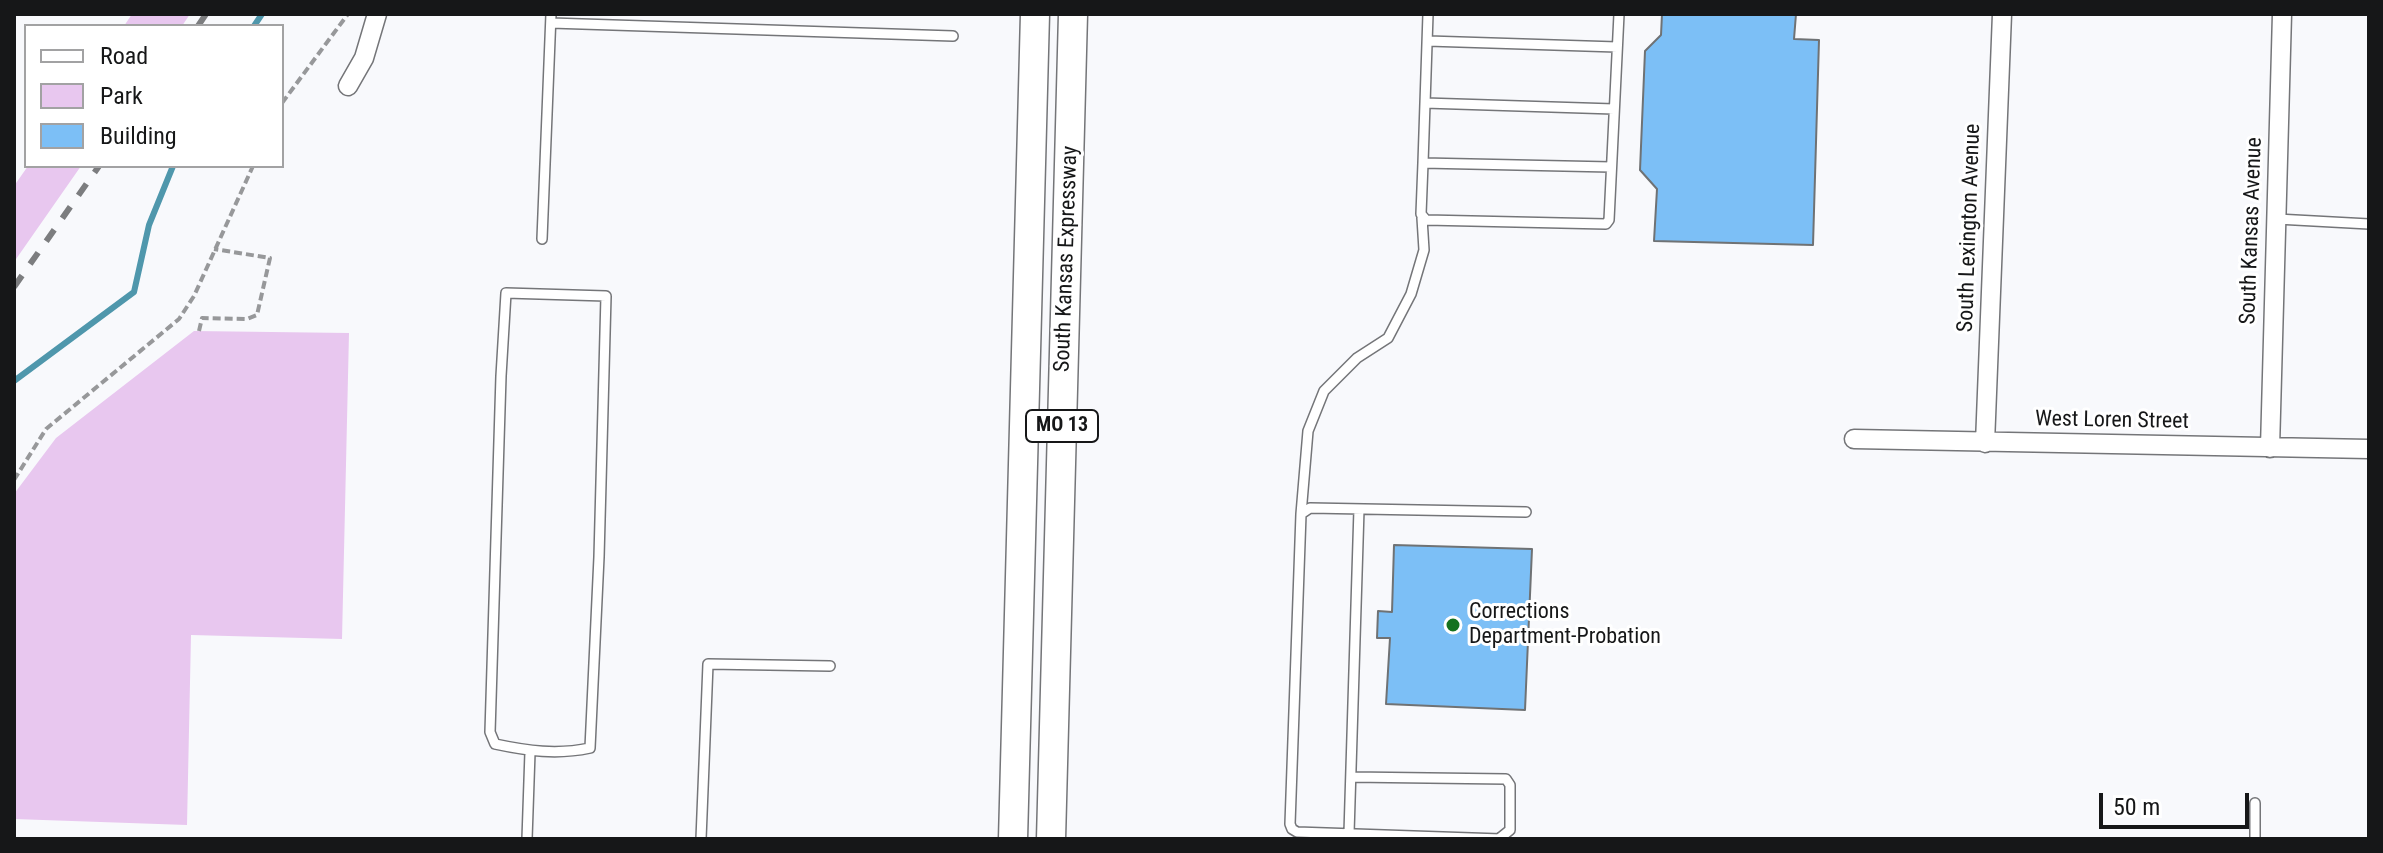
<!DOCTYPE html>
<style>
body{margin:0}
#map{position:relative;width:2383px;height:853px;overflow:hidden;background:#f8f9fc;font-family:"Roboto Condensed",sans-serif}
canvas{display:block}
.frame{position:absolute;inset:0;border:16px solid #161718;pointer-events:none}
.legend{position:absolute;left:24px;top:24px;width:260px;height:144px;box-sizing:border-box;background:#fff;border:2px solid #a2a2a3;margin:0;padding:10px 14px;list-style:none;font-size:24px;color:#161718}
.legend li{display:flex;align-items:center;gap:16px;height:40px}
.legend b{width:40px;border:2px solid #a2a2a3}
.scale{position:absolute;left:2099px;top:793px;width:150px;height:36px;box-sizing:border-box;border:4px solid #161718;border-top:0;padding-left:10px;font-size:24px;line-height:28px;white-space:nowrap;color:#161718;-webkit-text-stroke:6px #fff;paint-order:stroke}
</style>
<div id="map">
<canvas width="2383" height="853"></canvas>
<div class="frame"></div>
<ul class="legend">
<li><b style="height:10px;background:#fff"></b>Road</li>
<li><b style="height:22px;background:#e8c7ef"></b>Park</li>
<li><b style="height:22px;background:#7cbff6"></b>Building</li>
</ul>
<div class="scale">50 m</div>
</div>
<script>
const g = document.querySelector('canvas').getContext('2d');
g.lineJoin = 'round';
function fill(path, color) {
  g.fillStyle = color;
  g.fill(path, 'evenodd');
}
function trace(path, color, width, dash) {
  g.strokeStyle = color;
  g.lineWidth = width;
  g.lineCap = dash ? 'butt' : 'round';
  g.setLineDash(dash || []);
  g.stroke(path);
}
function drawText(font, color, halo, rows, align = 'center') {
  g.font = font + ' "Roboto Condensed",sans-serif';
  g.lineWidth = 6;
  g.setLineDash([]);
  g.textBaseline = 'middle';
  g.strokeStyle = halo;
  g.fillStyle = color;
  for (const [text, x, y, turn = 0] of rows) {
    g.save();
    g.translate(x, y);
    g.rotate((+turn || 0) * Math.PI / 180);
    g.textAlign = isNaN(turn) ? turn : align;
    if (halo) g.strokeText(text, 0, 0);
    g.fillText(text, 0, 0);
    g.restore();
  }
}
fill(new Path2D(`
 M132,14h58l-8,12h-58z
 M28,166h53l-67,96v-76z
 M194,331l155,2 -7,306 -151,-4 -4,190 -173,-6v-325l42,-56z`), '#e8c7ef');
trace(new Path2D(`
 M254,26l8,-12
 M14,381l120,-89 15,-67 24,-59`), '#4f97ac', 6);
const building = new Path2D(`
 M1662,14h134l-2,25 25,1 -6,205 -159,-4 3,-52 -17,-19 5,-119 16,-16z
 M1394,545l138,4 -7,161 -139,-6 4,-66h-13l1,-27 14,1z`);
fill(building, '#7cbff6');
trace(building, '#6f7274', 2);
const service = new Path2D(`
 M1428,14l-5,149 188,4
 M551,23l402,13
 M1428,41l189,6
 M1425,103l189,6
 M1423,163l-2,51 5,6 180,4 3,-4 10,-206
 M2277,219l92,5
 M542,239l9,-225
 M506,293l100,3 -7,261 -9,191c-33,7 -62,3 -95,-4l-5,-12 11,-356z
 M1301,514l7,-83 16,-40 33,-33 31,-20 23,-44 13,-44 -2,-32
 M1351,777l155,2 4,6v45l-10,8
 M2255,803v36
 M1349,833l10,-324
 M527,839l3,-87
 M701,839l7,-175 122,2
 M1501,839l-204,-7 -5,-3 -2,-5 11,-310 9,-6 216,4`);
const minor = new Path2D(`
 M348,86l16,-28 13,-44
 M1854,439l515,10
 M1985,443l17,-429
 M2270,448l12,-434`);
const primary = new Path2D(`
 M1013,839l22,-825
 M1051,839l22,-825`);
trace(service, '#747578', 12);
trace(minor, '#747578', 21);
trace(primary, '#747578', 31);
trace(new Path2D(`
 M282,103l66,-89
 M199,331l3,-13 45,1 10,-4 13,-57 -56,-9
 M14,480l32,-51 133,-110 15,-23 59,-130`), '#97989a', 4, [8, 4]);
trace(service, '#fff', 9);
trace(minor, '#fff', 18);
trace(primary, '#fff', 28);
trace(new Path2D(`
 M198,26l8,-12
 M14,287l85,-121`), '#7c7d7f', 6, [14, 14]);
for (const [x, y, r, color] of [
 [1453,625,8,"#15711e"]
]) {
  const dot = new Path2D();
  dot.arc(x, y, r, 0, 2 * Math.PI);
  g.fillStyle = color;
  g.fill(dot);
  trace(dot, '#fff', 3);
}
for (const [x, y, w] of [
 [1062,426,72]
]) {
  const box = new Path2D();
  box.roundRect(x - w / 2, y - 16, w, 32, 6);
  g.fillStyle = '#fff';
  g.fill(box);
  trace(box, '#161718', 2);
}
drawText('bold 20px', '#161718', null, [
 ["MO 13",1062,426]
]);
drawText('22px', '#161718', '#fff', [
 ["South Lexington Avenue",1970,228,-88],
 ["South Kansas Avenue",2252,231,-88],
 ["South Kansas Expressway",1067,259,-88],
 ["West Loren Street",2112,421,1]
]);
drawText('22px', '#161718', '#fff', [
 ["Corrections",1469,612],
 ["Department-Probation",1469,637]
], 'left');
</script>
